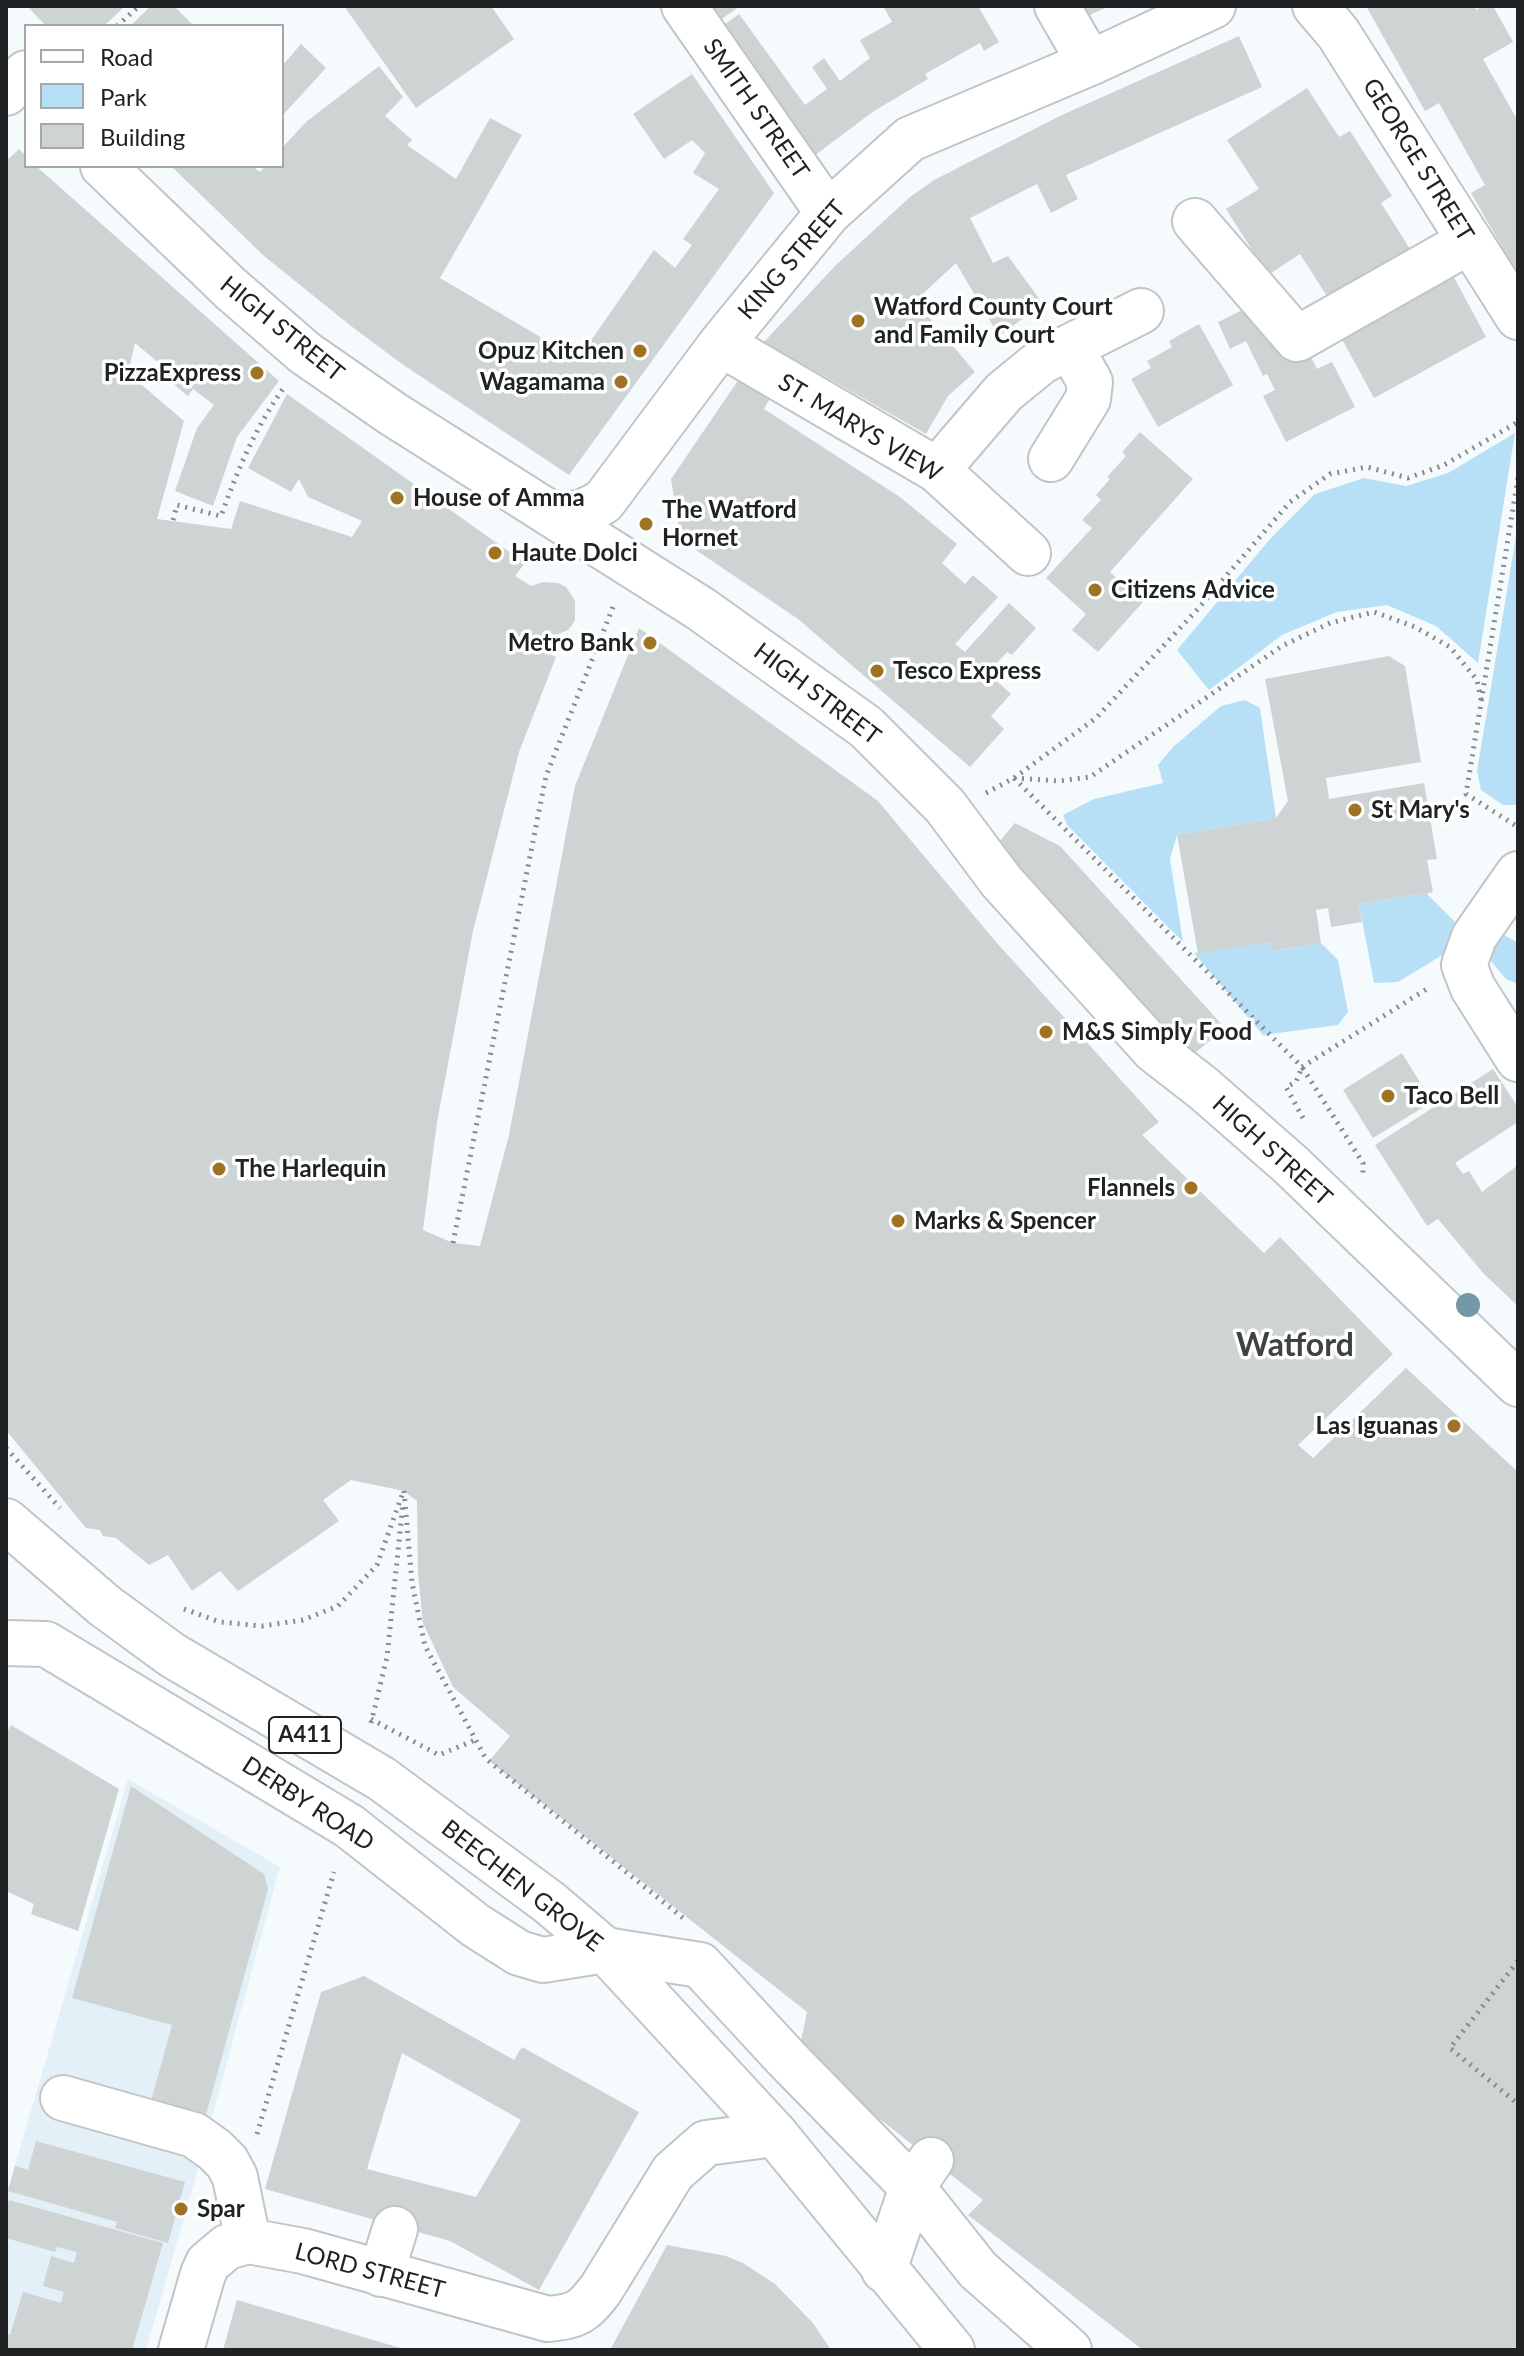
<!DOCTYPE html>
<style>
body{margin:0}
#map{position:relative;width:1524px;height:2356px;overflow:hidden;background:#f5fafd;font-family:Lato,sans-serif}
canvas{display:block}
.frame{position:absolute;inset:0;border:8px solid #202223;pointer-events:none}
.legend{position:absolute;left:24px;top:24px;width:260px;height:144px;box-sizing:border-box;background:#fff;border:2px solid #a6a7a7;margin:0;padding:10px 14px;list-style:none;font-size:24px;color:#202223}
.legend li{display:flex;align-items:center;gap:16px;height:40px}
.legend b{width:40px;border:2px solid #a6a7a7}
</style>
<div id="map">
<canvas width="1524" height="2356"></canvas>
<div class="frame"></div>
<ul class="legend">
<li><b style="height:10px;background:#fff"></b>Road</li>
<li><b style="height:22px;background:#b7e0f6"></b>Park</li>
<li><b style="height:22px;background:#ced3d4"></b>Building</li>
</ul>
</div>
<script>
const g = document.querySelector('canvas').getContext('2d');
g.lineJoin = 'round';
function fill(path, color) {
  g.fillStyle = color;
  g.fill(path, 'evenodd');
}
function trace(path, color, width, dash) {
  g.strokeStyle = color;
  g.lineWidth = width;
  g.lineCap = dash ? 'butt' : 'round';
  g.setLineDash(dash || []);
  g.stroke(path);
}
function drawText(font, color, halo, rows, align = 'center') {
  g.font = font + ' Lato,sans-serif';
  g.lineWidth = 7;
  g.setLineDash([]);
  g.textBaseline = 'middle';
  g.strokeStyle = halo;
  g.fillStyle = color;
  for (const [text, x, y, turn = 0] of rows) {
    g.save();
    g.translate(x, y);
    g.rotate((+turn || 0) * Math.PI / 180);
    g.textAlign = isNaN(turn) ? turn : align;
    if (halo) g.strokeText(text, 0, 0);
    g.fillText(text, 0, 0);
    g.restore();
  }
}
fill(new Path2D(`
 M128,1779l152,88 -85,313 -49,170h-140v-154z`), '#e4f0f8');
fill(new Path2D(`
 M1515,433l-37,230 -42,-37 -49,-21 -50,7 -55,23 -73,55 -32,-40 93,-111 45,-45 49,-16 42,8 42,-13z
 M1518,524v281h-15l-22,-15 -4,-19z
 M1245,700l15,8 16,110 -99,17 -7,24 13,83 -116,-117 -4,-10 31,-16 69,-16 -5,-18 15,-18 48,-41z
 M1433,892l-6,2 34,34 -17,26 -46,28 -24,1 -15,-79z
 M1501,933l17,10v41l-12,-5 -16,-19z
 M1270,942l2,9 49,-8 17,17 10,52 -10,13 -75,10 -69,-82z`), '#b7e0f6');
fill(new Path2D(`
 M27,6h98l-21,20h-58z
 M151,6h23l20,20h-64z
 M344,6h147l23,33 -98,69z
 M694,6h46l-31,22z
 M883,6h95l21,36 -15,9 -4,-8 -55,31 3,5 -54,32 -68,51 -93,-129 26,-19 66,91 22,-16 -15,-22 12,-9 16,23 30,-23 -10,-18 32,-18z
 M1077,6h32l-25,12z
 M1366,6h108l2,4 7,-4h10l20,36 -30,17 35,62v154l-47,-82 14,-8 -46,-82 -14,8z
 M1239,36l23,51 -196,88 12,24 -27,14 -14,-29 -67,34 23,45 15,-7 35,48 -44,32 -43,-73 -41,38 60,71 -27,24 -22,38 -162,-92 72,-77 74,-68 24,-17 128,-65z
 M301,44l25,24 -44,48v-50z
 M379,66l24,31 -18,19 27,24 -5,5 49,34 34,-61 32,17 -82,143 138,81 76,-109 21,18 17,-23 -9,-6 36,-50 -26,-16 12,-20 -13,-13 -28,19 -31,-45 59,-40 82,119 -205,282 -167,-111 -51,-38 -87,-70 -93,-90h81l8,6 5,-6h17v-18l24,-26z
 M1307,88l32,49 11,-6 42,65 -11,7 29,46 -80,52 -30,-47 -32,21 -42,-66 33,-20 -32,-49z
 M19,149l7,7v10h10l243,215 -42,56 -24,69 -38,-15 22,-63 17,-23 -21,-16 -5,7 -33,-27 5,-5 -25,-21 -7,30 56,48 -27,98 74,10 9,-28 112,36 10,-16 -54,-24 -9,-18 -8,13 -43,-24 39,-74 238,169 -10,13 16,10 12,-4 15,1 8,4 9,14v20l-7,9 -19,8 -6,13 13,6 -37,95 -46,179 -36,191 -14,108 30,13 27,3 29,-111 66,-349 64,-158 239,173 118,141 163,180 -17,13 122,118 16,-16 113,117 -95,91 15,13 93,-90 112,104v878h-375l-175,-135 15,-15 -167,-131 -15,-28 6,-29 -318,-251 21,-25 -57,-49 -30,-64 -5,-51 -1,-71 -13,-10 -53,-11 -28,20 16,21 -101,70 -18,-20 -28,20 -24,-36 -19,10 -33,-27 -13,-2 -3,-6 -14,-2 -80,-98v-1269z
 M1449,268l37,69 -112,61 -37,-68z
 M1261,301l30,61 18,-9 8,16 15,-7 23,45 -69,35 -23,-46 12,-6 -8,-16 -4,2 -17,-35 -16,8 -12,-27z
 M1199,324l34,61 -75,42 -27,-48 20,-11 -4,-7 25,-14 -3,-6z
 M741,376l32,17 -9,16 136,88 57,47 -15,19 23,21 8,-9 25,22 -43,47 10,8 44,-49 27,25 -24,27 -5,-3 -19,21 23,21 -20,22 13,13 -34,38 -172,-148 -117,-79 -10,-61z
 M1140,432l53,47 -83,93 33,30 -45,50 -26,-22 14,-16 -40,-36 46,-50 -10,-8 19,-20 -5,-5 14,-16 -3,-2 19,-21 -4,-4z
 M1389,656l16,10 16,96 -95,16 3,21 95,-16 13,76 -10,1 6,32 -74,12 3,18 -31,5 -3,-19 -12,2 5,33 -49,8 -2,-9 -72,12 -21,-119 99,-17 12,-17 -23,-122z
 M1015,823l45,23 165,182 -43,36 -188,-216z
 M1402,1053l30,49 -59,36 -30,-48z
 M1493,1069l25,38v15l-63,41 8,11 6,-3 13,21 36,-27v141l-34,-32 -46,-55 -11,7 -52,-81z
 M11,1725l108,64 -41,142 -47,-17 3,-10 -28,-13v-157z
 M131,1786l133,88 4,15 -62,226 -55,-14 21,-76 -100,-27z
 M364,1976l150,84 8,-13 117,65 -100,178 -89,-49 -185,-52 56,-197zM402,2053l119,67 -45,77 -109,-28z
 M36,2141l149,41 -17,61 -53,-15 2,-6 -109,-31 7,-25 13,4z
 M9,2200l154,43 -31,107h-126v-16l4,1 13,-43 38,11 3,-11 -21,-6 8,-30 23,7 3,-11 -20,-5 -2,5 -49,-14v-27z
 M667,2245l59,11 17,7 32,21 38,39 18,27h-221z
 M237,2300l167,49v1h-181z`), '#ced3d4');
const minor = new Path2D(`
 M684,6l144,207
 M1057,6l33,57
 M1315,6l23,27 180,284
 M6,93l20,-20
 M103,166l127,122 75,65 88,61 308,195 165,118 79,79 56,75 153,169 49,38 88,77 227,219
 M1195,221l102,118 173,-98
 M721,344l216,126 91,83
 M1051,459l37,-60 2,-17 -20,-35
 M937,470l67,-78 38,-31 99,-50
 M556,515l25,-2 22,-11 118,-158 107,-131 82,-74 180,-76 123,-57
 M1518,874l-44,63 -10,28 9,23 45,71
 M6,1643l40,1 303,182 126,99 44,28 24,7 62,-10 95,15 86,93 126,129 66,83 91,80
 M63,2098l131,37 21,15 12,12 8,15 13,64
 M884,2270l28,-83 19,-27
 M381,2274l14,-45
 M181,2350l22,-76 5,-11 19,-16 21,-6 55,10 245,68c29,-3 35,-6 53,-30l72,-117 33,-29 69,-9`);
const major = new Path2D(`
 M6,1521l99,85 67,49 210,124 168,124 55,47 170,184 177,216`);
trace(minor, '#c1c5c8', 48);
trace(major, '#c1c5c8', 48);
trace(new Path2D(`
 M117,26l22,-20
 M1518,478l-52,316 52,33
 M173,520l4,-15 44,11c17,-47 35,-90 64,-130
 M1014,778l288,289 128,-80
 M1014,778l45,3 31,-4 192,-131 48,-23 44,-11 41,15 35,20 27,33 5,24
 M986,793l28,-15 82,-60 100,-107 94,-109 40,-28 37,-7 41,11 36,-13 74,-43
 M1303,1118l-17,-31 10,-5 6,-15 61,96v14
 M453,1243l93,-467 67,-169
 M6,1448l54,60
 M404,1491l8,92 13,63 61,113 197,159
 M184,1609l36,13 42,4 41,-6 35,-14 39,-41 25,-70
 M371,1719l68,36 36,-15
 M371,1723l16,-66 16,-154
 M1518,1961l-68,87 68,56
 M257,2134l77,-262`), '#878a8c', 5, [2, 6]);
trace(minor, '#fff', 44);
trace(major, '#fff', 44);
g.fillStyle = '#7398a8';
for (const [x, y] of [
 [1468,1305]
]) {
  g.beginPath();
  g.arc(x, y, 12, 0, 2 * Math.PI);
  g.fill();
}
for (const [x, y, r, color] of [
 [858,321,8,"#9e7322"],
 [640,351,8,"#9e7322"],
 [257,373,8,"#9e7322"],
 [621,382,8,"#9e7322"],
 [397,498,8,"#9e7322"],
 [646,524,8,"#9e7322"],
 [495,553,8,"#9e7322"],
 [1095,590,8,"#9e7322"],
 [650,643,8,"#9e7322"],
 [877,671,8,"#9e7322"],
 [1355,810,8,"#9e7322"],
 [1046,1032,8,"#9e7322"],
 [1388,1096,8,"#9e7322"],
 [219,1169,8,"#9e7322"],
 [1191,1188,8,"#9e7322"],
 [898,1221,8,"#9e7322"],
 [1454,1426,8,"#9e7322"],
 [181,2209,8,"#9e7322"]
]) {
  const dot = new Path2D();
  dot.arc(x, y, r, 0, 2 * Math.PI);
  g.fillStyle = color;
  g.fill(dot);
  trace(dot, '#fff', 3);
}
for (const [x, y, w] of [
 [305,1735,72]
]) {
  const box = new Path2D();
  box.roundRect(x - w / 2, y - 18, w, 36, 6);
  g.fillStyle = '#fff';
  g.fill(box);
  trace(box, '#202223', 2);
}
drawText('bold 22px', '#202223', null, [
 ["A411",305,1735]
]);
drawText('24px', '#202223', '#fff', [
 ["SMITH STREET",756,109,55],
 ["GEORGE STREET",1418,160,58],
 ["KING STREET",792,260,-49],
 ["HIGH STREET",282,329,39],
 ["ST. MARYS VIEW",860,428,31],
 ["HIGH STREET",817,694,37],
 ["HIGH STREET",1272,1151,42],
 ["DERBY ROAD",308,1804,33],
 ["BEECHEN GROVE",522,1886,38],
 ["LORD STREET",370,2271,15]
]);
drawText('bold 24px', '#202223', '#fff', [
 ["Watford County Court",874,307],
 ["and Family Court",874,335],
 ["Opuz Kitchen",624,351,"right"],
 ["PizzaExpress",241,373,"right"],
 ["Wagamama",605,382,"right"],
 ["House of Amma",413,498],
 ["The Watford",662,510],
 ["Hornet",662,538],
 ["Haute Dolci",511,553],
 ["Citizens Advice",1111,590],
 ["Metro Bank",634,643,"right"],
 ["Tesco Express",893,671],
 ["St Mary's",1371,810],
 ["M&S Simply Food",1062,1032],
 ["Taco Bell",1404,1096],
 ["The Harlequin",235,1169],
 ["Flannels",1175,1188,"right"],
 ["Marks & Spencer",914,1221],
 ["Las Iguanas",1438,1426,"right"],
 ["Spar",197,2209]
], 'left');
drawText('bold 32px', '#3e4244', '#fff', [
 ["Watford",1295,1346]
]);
</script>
